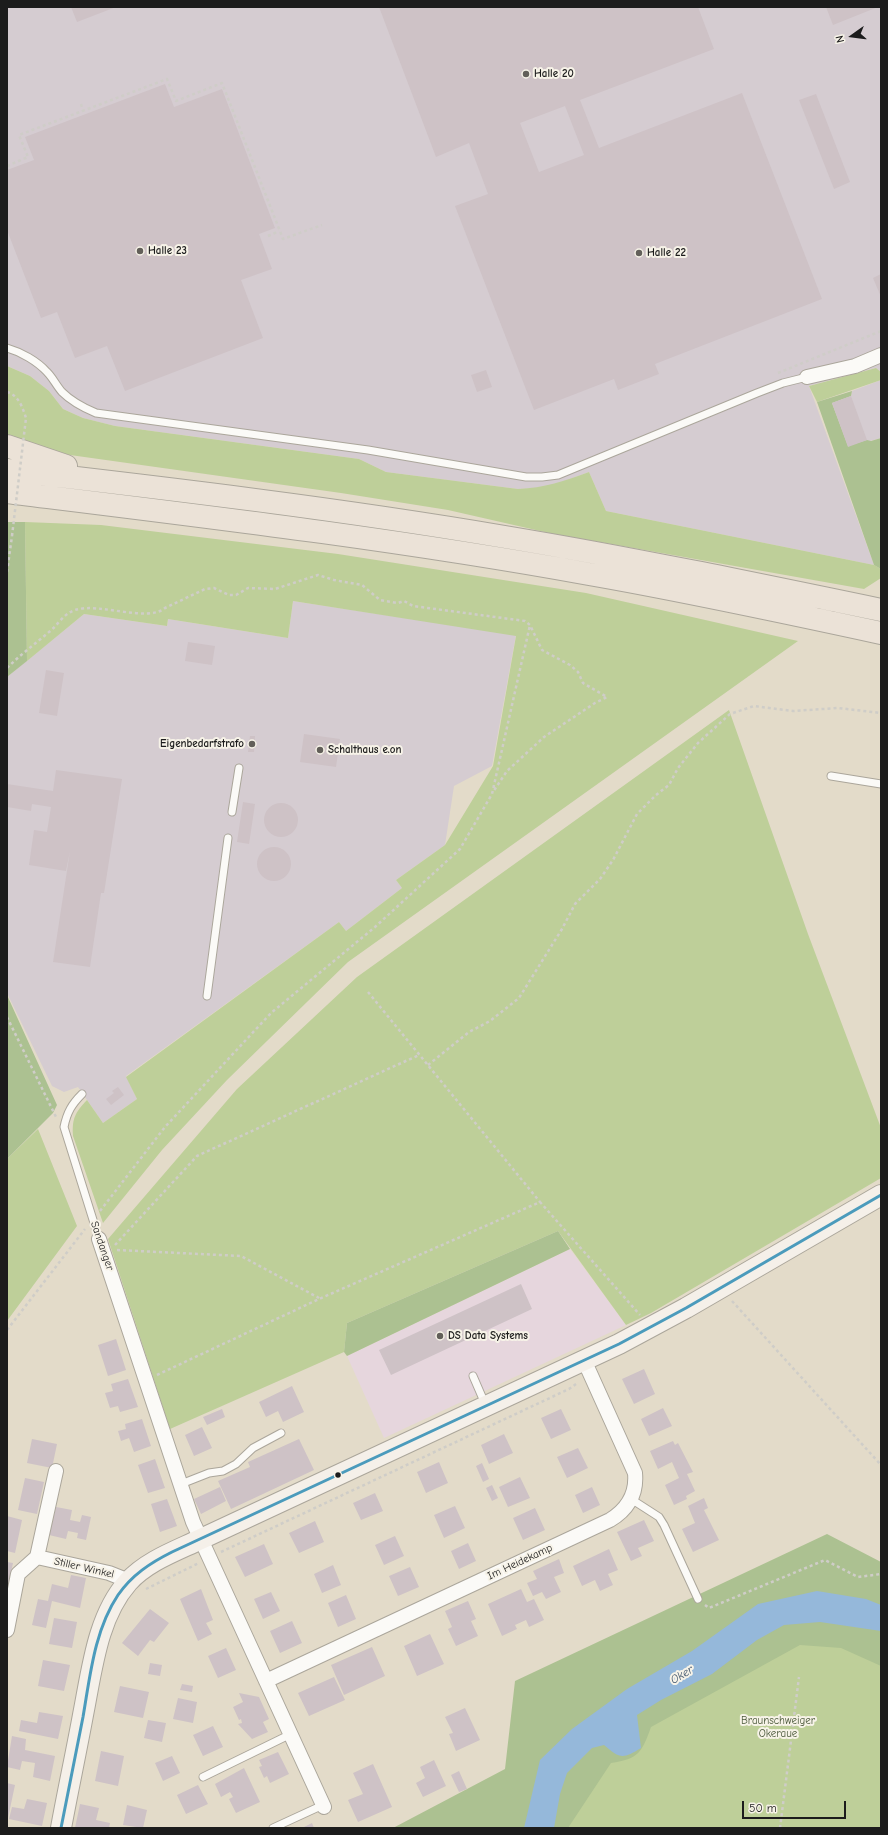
<!DOCTYPE html>
<style>
body{margin:0}
#map{position:relative;width:888px;height:1835px;overflow:hidden;background:#e3dbc9;font-family:"Comic Neue",sans-serif}
canvas{display:block}
.frame{position:absolute;inset:0;border:8px solid #1c1c1c;pointer-events:none}
.north{position:absolute;left:832px;top:16px;width:40px;height:40px;-webkit-text-stroke:3px #f7f3e8;paint-order:stroke;rotate:256deg;font-size:11px;font-weight:700;line-height:16px;text-align:center;color:#1c1c1c}
.north::after{content:'';display:block;margin:auto;width:14px;height:18px;background:#1c1c1c;clip-path:polygon(50% 0,100% 100%,50% 72%,0 100%)}
.scale{position:absolute;left:742px;top:1801px;width:104px;height:18px;box-sizing:border-box;border:2px solid #1c1c1c;border-top:0;padding-left:5px;font-size:12px;line-height:14px;white-space:nowrap;color:#1c1c1c;-webkit-text-stroke:3px #f7f3e8;paint-order:stroke}
</style>
<div id="map">
<canvas width="888" height="1835"></canvas>
<div class="frame"></div>
<div class="north">N</div>
<div class="scale">50 m</div>
</div>
<script>
const g = document.querySelector('canvas').getContext('2d');
g.lineJoin = 'round';
function fill(path, color) {
  g.fillStyle = color;
  g.fill(path, 'evenodd');
}
function trace(path, color, width, dash) {
  g.strokeStyle = color;
  g.lineWidth = width;
  g.lineCap = dash ? 'butt' : 'round';
  g.setLineDash(dash || []);
  g.stroke(path);
}
function drawText(font, color, halo, rows, align = 'center') {
  g.font = font + ' "Comic Neue",sans-serif';
  g.lineWidth = 4;
  g.setLineDash([]);
  g.textBaseline = 'middle';
  g.strokeStyle = halo;
  g.fillStyle = color;
  for (const [text, x, y, turn = 0] of rows) {
    g.save();
    g.translate(x, y);
    g.rotate((+turn || 0) * Math.PI / 180);
    g.textAlign = isNaN(turn) ? turn : align;
    if (halo) g.strokeText(text, 0, 0);
    g.fillText(text, 0, 0);
    g.restore();
  }
}
fill(new Path2D(`
 M570,1249l56,76 -242,113 -37,-82z`), '#e6d6dd');
fill(new Path2D(`
 M7,7h874v365l-5,-4 -67,18 65,179 -268,-54 -17,-39 -32,12 -17,4 -22,1 -132,-17 -27,-13 -244,-33 -32,-8 -20,-9 -14,-18 -19,-15 -23,-10z
 M881,380v58l-33,9 -16,-44 19,-7 1,-5z
 M293,601l223,34 -24,131 -38,20 -9,59 -49,35 6,8 -56,43 -7,-9 -213,154 11,23 -34,24 -25,-36 -14,5 -12,-6 -45,-93v-316l77,-63 83,12 1,-7 120,19z`), '#d5ccd1');
fill(new Path2D(`
 M7,366l23,10 19,15 14,18 20,9 32,8 244,33 27,13 132,17c26,-1 47,-8 71,-17l17,39 268,54 7,4v9l-17,11 -315,-56 -101,-23 -107,-17 -278,-39 -56,-18z
 M876,368l5,4v8l-64,22 -8,-16z
 M25,522l76,3 237,29 248,39 212,48 -450,321 -121,118 -65,70 -59,73 -30,-87c-1,-18 2,-23 14,-36l16,23 34,-24 -11,-22 213,-155 7,9 56,-43 -6,-8 49,-35 48,-79 23,-130 -223,-35 -5,37 -120,-19 -1,7 -83,-12 -57,47z
 M729,710l79,224 73,194v50l-230,135 -25,12 -68,-94 -211,92 -3,29 -174,77 -62,-190 129,-150 120,-112z
 M38,1129l39,97 -70,95v-162z
 M881,1582v246h-343l11,-63z`), '#becf99');
fill(new Path2D(`
 M852,391l-1,5 -19,7 16,43 19,-6 4,1 10,-3v131l-7,-4 -57,-163z
 M7,522h18l2,139 -20,16z
 M7,995l50,110 -4,8 -46,46z
 M558,1231l12,18 -223,107 -3,-4 3,-29z
 M827,1534l54,28v104l-40,-18 -41,-3 -149,82c-9,25 -12,32 -40,36l-43,65h-175l112,-59 10,-88z`), '#acc191');
fill(new Path2D(`
 M817,1591l49,8 15,6v26l-61,-9 -36,3 -27,15 -45,34 -51,26 -24,15 4,33c-18,11 -21,11 -37,-3l-12,3 -25,25 -7,21 -6,34h-30l16,-68 32,-31 55,-40 65,-38 66,-47z`), '#95b8da');
fill(new Path2D(`
 M71,7h45l-39,15z
 M379,7h319l16,42 -134,51 19,48 143,-55 80,206 -167,65 4,10 -41,16 -4,-11 -80,31 -79,-204 33,-12 -19,-51 -33,14zM565,106l19,49 -45,17 -19,-49z
 M826,7h52l-45,18z
 M165,84l9,23 48,-18 53,139 -16,6 13,35 -31,11 22,58 -138,53 -18,-45 -32,12 -18,-46 -16,6 -34,-88v-60l27,-10 -9,-23z
 M816,94l34,88 -16,7 -35,-89z
 M881,274v23l-8,-19z
 M486,370l6,17 -15,5 -6,-17z
 M851,396l16,44 -19,7 -16,-44z
 M188,642l27,4 -3,19 -27,-4z
 M46,670l18,3 -7,43 -18,-3z
 M304,734l36,5 -4,28 -36,-5z
 M250,736h5l-1,16h-6z
 M56,770l66,9 -18,114h-3l-11,74 -37,-5 17,-111 -4,20 -37,-6 5,-35 13,2 4,-25 -19,-3 -1,7 -24,-4v-23l46,7z
 M243,802l12,2 -6,40 -12,-2z
 M264 820a17 17 0 1 1 34 0a17 17 0 1 1-34 0Z
 M257 864a17 17 0 1 1 34 0a17 17 0 1 1-34 0Z
 M118,1087l6,8 -13,10 -5,-6 8,-6 -2,-2z
 M521,1284l11,25 -141,66 -12,-25z
 M116,1339l10,31 -18,6 -10,-31z
 M644,1369l11,25 -21,10 -12,-25z
 M128,1379l10,28 -18,5 -2,-6 -8,2 -5,-15 8,-2 -2,-7z
 M292,1386l12,26 -21,10 -5,-11 -12,6 -7,-15z
 M663,1408l9,18 -23,10 -8,-17z
 M222,1409l3,8 -18,8 -4,-8z
 M561,1409l10,21 -20,9 -10,-21z
 M142,1419l9,27 -17,6 -5,-14 -8,3 -3,-10 8,-2 -1,-5z
 M202,1427l10,21 -18,8 -9,-21z
 M504,1434l9,19 -24,11 -8,-19z
 M32,1439l25,5 -5,24 -25,-5z
 M299,1439l15,31 -83,39 -13,-28 32,-14 -2,-5z
 M673,1441l2,4 3,-2 15,29 -6,2 8,17 -9,5 1,3 -13,6 -9,-20 14,-7 -7,-16 -14,7 -8,-18z
 M578,1448l10,20 -21,10 -10,-21z
 M155,1459l10,29 -17,5 -10,-28z
 M439,1462l9,21 -22,10 -9,-21z
 M482,1463l7,16 -6,3 -7,-16z
 M520,1477l10,21 -22,9 -9,-20z
 M25,1478l19,4 -7,32 -19,-4z
 M492,1485l6,13 -6,3 -6,-13z
 M220,1487l6,14 -25,13 -7,-15z
 M592,1487l8,18 -17,8 -8,-18z
 M375,1493l8,18 -22,9 -8,-17z
 M704,1498l4,10 -4,2 15,30 -26,12 -11,-23 13,-6 -7,-17z
 M167,1499l10,27 -17,6 -9,-28z
 M455,1506l10,22 -21,10 -10,-23z
 M56,1507l16,3 -2,10 10,2 2,-7 9,2 -5,23 -9,-2 1,-5 -10,-2 -2,8 -17,-4z
 M535,1508l10,22 -22,10 -10,-22z
 M7,1516l15,4 -7,33 -8,-2z
 M644,1520l10,21 -16,7 4,8 -11,5 -14,-29z
 M315,1521l9,21 -25,11 -10,-20z
 M395,1536l9,20 -20,9 -9,-20z
 M468,1543l8,18 -17,8 -8,-18z
 M264,1544l9,20 -28,13 -10,-20z
 M609,1549l9,21 -10,4 5,11 -13,6 -5,-11 -13,6 -9,-20z
 M559,1559l5,14 -10,4 7,15 -15,7 -4,-7 -9,4 -6,-13 10,-4 -4,-8z
 M7,1562l6,1 -5,23h-1z
 M333,1565l8,20 -19,8 -8,-19z
 M410,1567l9,20 -21,9 -9,-20z
 M71,1575l15,3 -6,30 -28,-7 -6,27 -14,-3 6,-26 10,2 4,-17 16,4z
 M201,1589l12,31 -7,3 6,11 -14,7 -18,-42z
 M521,1589l6,13 7,-3 10,21 -15,7 -3,-7 -11,5 2,4 -15,7 -14,-32z
 M271,1592l9,19 -17,8 -9,-20z
 M346,1595l10,24 -18,8 -10,-24z
 M468,1601l8,18 -5,2 7,15 -22,10 -8,-17 4,-2 -7,-16z
 M150,1609l19,14 -15,19 -4,-2 -12,16 -16,-13z
 M54,1618l23,4 -5,26 -23,-4z
 M292,1621l10,22 -22,10 -10,-22z
 M430,1634l14,30 -27,12 -13,-30z
 M372,1647l13,29 -41,19 -13,-30z
 M226,1648l10,22 -18,8 -10,-22z
 M43,1660l27,5 -6,26 -26,-5z
 M150,1663l12,2 -2,11 -12,-2z
 M334,1677l11,23 -36,16 -11,-23z
 M182,1684l11,2 -1,6 -12,-2z
 M120,1686l29,6 -6,26 -29,-6z
 M239,1693l20,4 10,22 -6,3 5,10 -16,7 -14,-15 4,-1 -1,-4 -2,1 -6,-13 10,-5z
 M178,1698l19,4 -4,21 -20,-4z
 M465,1708l15,32 -24,11 -7,-17 4,-1 -8,-16z
 M39,1712l24,4 -5,23 -39,-8 2,-11 16,3z
 M148,1720l18,3 -4,19 -18,-4z
 M213,1726l10,21 -20,9 -10,-21z
 M12,1736l14,3 -1,11 30,6 -5,25 -17,-4 2,-14 -13,-2 -2,9 -13,-3z
 M101,1751l23,5 -6,30 -23,-5z
 M278,1752l11,22 -19,9 -3,-7 -3,2 -5,-11 3,-1 -3,-6z
 M172,1756l8,17 -17,8 -8,-18z
 M434,1760l12,26 -23,11 -7,-14 9,-5 -5,-11z
 M373,1764l19,43 -34,15 -10,-22 15,-6 -10,-21z
 M244,1768l16,34 -24,11 -7,-14 4,-2 -3,-5 -9,5 -6,-13z
 M459,1771l8,18 -8,3 -8,-17z
 M7,1783l8,2 -7,33 -1,-1z
 M198,1785l10,19 -22,10 -9,-19z
 M27,1799l20,4 -5,23 -33,-7 3,-12 12,2z
 M80,1804l19,4 -3,12 14,3 -1,5h-34z
 M127,1805l20,5 -4,18 -20,-3z
 M312,1823l2,5h-12z`), '#cec2c6');
const lane = new Path2D(`
 M7,348c14,4 30,13 40,24 6,6 9,13 15,20 9,9 22,16 34,21l272,37 158,27h16l16,-2 199,-82 26,-10 24,-6
 M831,776l50,8
 M232,812l7,-44
 M207,996l21,-158
 M82,1094c-10,10 -15,18 -18,33l35,112
 M473,1376l13,30
 M181,1484l28,-11 14,-2 13,-7 17,-16 28,-15
 M631,1499l28,18 5,8 34,74
 M203,1777l88,-43
 M273,1828l50,-23`);
const street = new Path2D(`
 M807,377l48,-11 26,-11
 M99,1239l94,283 131,285
 M56,1471l-19,86 72,16 20,8
 M7,1630l11,-56 19,-17
 M266,1681l344,-161c18,-11 27,-26 25,-47l-51,-113`);
const secondary = new Path2D(`
 M61,1828c7,-38 15,-75 22,-113 9,-45 14,-98 45,-133 19,-21 48,-31 73,-43l418,-195 67,-36 195,-113`);
const highway = new Path2D(`
 M7,446l59,20
 M7,470c166,19 333,39 498,67 126,21 251,47 376,73
 M7,492c194,24 389,47 582,82 98,17 195,38 292,59`);
trace(lane, '#aba69b', 9);
trace(street, '#aba69b', 16);
trace(secondary, '#aba69b', 22);
trace(highway, '#aba69b', 24);
trace(new Path2D(`
 M81,104l2,7
 M7,166l21,-9 -9,-22 148,-56 9,22 46,-18 61,156 39,-14
 M268,236l11,-5
 M778,373l103,-42
 M7,392c12,3 16,17 19,26
 M7,572l5,-36
 M7,668c13,-13 28,-24 42,-36 9,-7 14,-18 26,-22 24,-8 72,13 90,-2l40,-19 9,-1 15,7h7l12,-7 27,1 43,-14 16,5 28,5 18,15 5,1 13,2 6,-2 9,5 112,15 5,4 12,25 28,15 8,7 5,11 24,14 -12,6 -51,34 -37,34 -14,21
 M368,992l172,210
 M7,1017l50,102
 M428,1065l41,-33 21,-11 29,-23 43,-69 13,-25 25,-25 13,-19 24,-46 19,-19 13,-10 9,-17 20,-25 32,-29 24,-8 39,5 45,-3 43,5
 M100,1211l65,-84 106,-114 104,-86 85,-78 32,-55 38,-169
 M115,1245l82,-89 222,-101
 M117,1250l124,6 78,42
 M732,1301l149,164
 M7,1330l78,-101
 M157,1375l162,-76 221,-97 100,113
 M221,1552l348,-163 7,-5
 M146,1589l53,-26
 M705,1605l4,3 116,-48 33,17 23,-3
 M780,1828l19,-151`), '#cfcdc8', 2.5, [3, 3]);
trace(lane, '#fbfaf7', 7);
trace(street, '#fbfaf7', 14);
trace(secondary, '#f5f0e9', 20);
trace(highway, '#ebe2d7', 22);
trace(new Path2D(`
 M12,536l14,-118`), '#cfcdc8', 2.5, [3, 3]);
trace(new Path2D(`
 M61,1828c7,-37 15,-74 22,-111 7,-40 11,-86 35,-122 14,-20 32,-32 54,-43l447,-208 67,-36 195,-113`), '#4b9bbc', 3);
for (const [x, y, r, color] of [
 [526,74,4,"#625f59"],
 [140,251,4,"#625f59"],
 [639,253,4,"#625f59"],
 [252,744,4,"#625f59"],
 [320,750,4,"#625f59"],
 [440,1336,4,"#625f59"],
 [338,1475,3.5,"#1c1c1c"]
]) {
  const dot = new Path2D();
  dot.arc(x, y, r, 0, 2 * Math.PI);
  g.fillStyle = color;
  g.fill(dot);
  trace(dot, '#f7f3e8', 1.5);
}
drawText('bold 11px', '#1c1c1c', '#f7f3e8', [
 ["Halle 20",534,74],
 ["Halle 23",148,251],
 ["Halle 22",647,253],
 ["Eigenbedarfstrafo",244,744,"right"],
 ["Schalthaus e.on",328,750],
 ["DS Data Systems",448,1336]
], 'left');
drawText('11px', '#1c1c1c', '#f7f3e8', [
 ["Sandanger",102,1246,71],
 ["Im Heidekamp",520,1562,-25],
 ["Stiller Winkel",84,1568,13]
]);
drawText('11px', '#4a583a', '#f7f3e8', [
 ["Braunschweiger",778,1721],
 ["Okeraue",778,1734]
]);
drawText('italic 12px', '#3f546b', '#f7f3e8', [
 ["Oker",682,1675,-32]
]);
</script>
